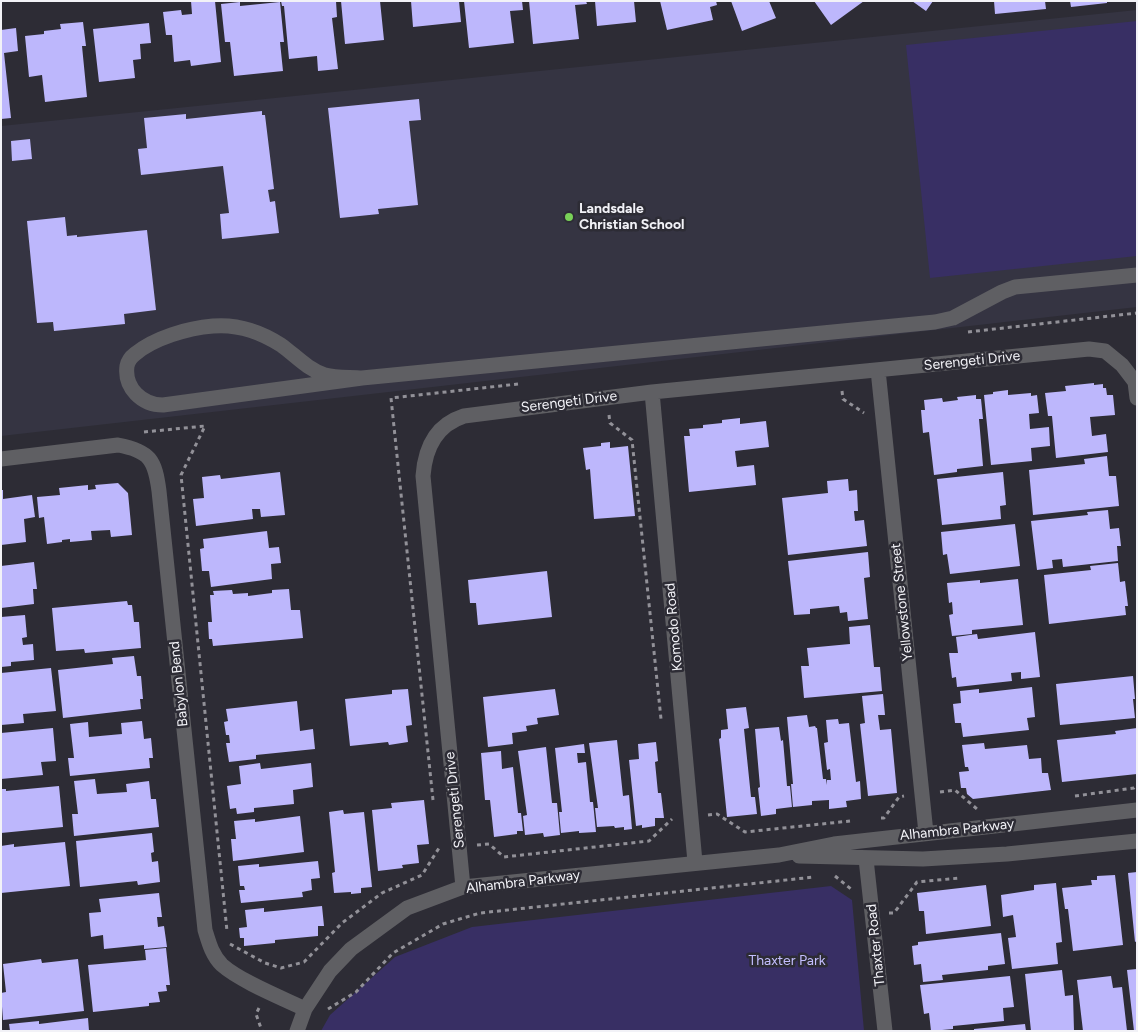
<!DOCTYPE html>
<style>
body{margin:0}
#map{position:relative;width:1138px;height:1032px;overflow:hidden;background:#2d2c35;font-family:Figtree,sans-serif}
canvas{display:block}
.frame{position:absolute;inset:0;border:2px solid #f2f2f7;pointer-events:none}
</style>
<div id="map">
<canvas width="1138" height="1032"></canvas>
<div class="frame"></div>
</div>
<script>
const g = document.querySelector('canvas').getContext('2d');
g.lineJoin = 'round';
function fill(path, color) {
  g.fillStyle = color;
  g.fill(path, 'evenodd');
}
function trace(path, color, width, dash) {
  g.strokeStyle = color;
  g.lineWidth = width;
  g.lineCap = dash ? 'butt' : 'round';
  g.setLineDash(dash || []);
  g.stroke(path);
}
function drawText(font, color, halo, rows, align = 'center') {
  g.font = font + ' Figtree,sans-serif';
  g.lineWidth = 5;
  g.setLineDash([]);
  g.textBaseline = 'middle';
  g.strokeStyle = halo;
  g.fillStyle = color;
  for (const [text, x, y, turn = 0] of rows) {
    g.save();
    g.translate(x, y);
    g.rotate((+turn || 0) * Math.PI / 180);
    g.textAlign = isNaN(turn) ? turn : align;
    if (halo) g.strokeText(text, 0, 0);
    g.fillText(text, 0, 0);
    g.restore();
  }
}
fill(new Path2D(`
 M1137,10v297l-1136,129v-310z`), '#353442');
fill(new Path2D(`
 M1137,21v235l-207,22 -24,-233z
 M831,886l21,14 12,131h-543l9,-16 65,-58 77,-30z`), '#382f64');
fill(new Path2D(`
 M191,1h24l6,61 -30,4 -1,-6 -16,2 -2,-27h-6l-3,-23 18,-2 1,5 10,-1z
 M281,1h55l1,16 -5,1 6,51 -20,2 -1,-15 -28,3 -5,-53h-2z
 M341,1h39l4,39 -39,4z
 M411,1h48l2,21 -48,5z
 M464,1h58l1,9 -13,1 4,32 -45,5z
 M529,1h57l1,3 -12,1 4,34 -46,5z
 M595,1h39l2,21 -39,4z
 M660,1h56l1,4 -7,2 3,13 -46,10z
 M731,1h38l7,17 -34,13z
 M814,1h50l-33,24z
 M912,1h21l-7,10z
 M994,1h51l1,8 -51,5z
 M1070,1h37v2l-36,4z
 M240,2v4l40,-4 4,40h-4l3,29 -49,5 -4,-34h-5l-4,-38z
 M83,22l3,24h-4l5,51 -42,5 -3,-27 -13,2 -4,-41 19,-2v-3l17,-2 -1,-5z
 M149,23l2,20 -11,1 1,15 -8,1 2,18 -36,4 -6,-53z
 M16,28l2,23 -14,2 7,65 -10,1v-89z
 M419,99l2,21 -12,1 9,84 -40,4 1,5 -39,4 -12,-110z
 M262,111v4h3l9,74 -6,1 2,12 5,-1 4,32 -57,6 -2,-25 9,-1 -6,-47 -82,9 -3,-26 9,-1 -3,-30 42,-4v5z
 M30,139l2,20 -20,2 -1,-20z
 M65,217l2,19 10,-1v2l70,-7 9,80 -32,4 1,10 -71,7 -1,-9 -16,1 -10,-102z
 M1094,383v2l9,-1v4h3l1,7h6l2,20 -25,2 2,19 14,-2 2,18 -52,6 -4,-42h-4l-3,-23 21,-2 -1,-5z
 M1008,390v5l23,-2v3l6,-1 2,18 -10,1 1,15 19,-2 1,19 -19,2 1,13 -41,4 -7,-70 9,-1v-2z
 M976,395v4h5l2,20h-4l4,47 -26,3v3l-23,3 -5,-43 -6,1 -2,-23h4l-1,-10 18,-2 1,4 15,-2 -1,-3z
 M740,418v6l26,-3 3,26 -34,4 2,16 17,-2 2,20 -67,7 -5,-56h6l-1,-7 14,-1v-3l19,-2v-3z
 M610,442v6l18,-2 7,70 -41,3 -4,-50 -4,1 -3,-22 18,-2v-3z
 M1107,456l2,20h7l3,30 -86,9 -4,-45 56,-6 -1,-5z
 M280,472l5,43 -24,2 -1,-8h-8l1,10 -57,7 -3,-27 11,-1 -2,-21 18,-2 1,4z
 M1003,472l3,33 -6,1 1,13 -59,6 -5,-46z
 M848,479l1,12 8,-1 1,21h-4l1,10 9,-1 3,26 -79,9 -6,-57 46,-5 -1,-12z
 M118,483l10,10 4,42 -21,2 -1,-7 -19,1 1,9 -22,2v-3l-8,1v2l-15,2 -3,-27 -5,1 -2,-21 23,-2 -1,-7 29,-3v5l8,-1 -1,-4z
 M1,490h2v9l29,-4 3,22 -11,2 2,23 -25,3z
 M1108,510l2,19 9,-1 2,18h-4l1,15 -55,6 -1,-8 -10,1 1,8 -16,2 -6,-49 57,-6 -1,-3z
 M1015,524l5,42 -70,8 -3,-20 -4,1 -2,-23z
 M267,531l2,17 10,-1 2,16 -10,1 1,15 -61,8 -2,-16h-7l-2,-22 4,-1 -1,-9z
 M868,552l2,25 -6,1 4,41 -20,2 -1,-9 -7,1 -1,-7 -29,3v5l-16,1 -6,-54z
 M34,562l3,27h-4l1,15 -33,4v-42z
 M1118,563l2,19 5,-1 3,25h-3l1,9 -77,9 -5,-49 47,-5 -1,-4z
 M547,571l5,46 -74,8 -2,-22h-6l-2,-23z
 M1018,579l5,46 -51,5v4l-20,2 -3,-21 4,-1 -1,-12 -3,1 -2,-20 33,-3v3z
 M289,589l2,21h9l3,28 -90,8 -1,-7h-3l-1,-17h4l-2,-27h4l-1,-4 19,-1 1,4 15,-1v3l24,-3v-3z
 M127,601l1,4h4l2,17h5l2,26 -56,5 -1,-4 -28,2 -4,-43z
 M25,615l2,22 -5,1 1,7 10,-1 1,16 -23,2v4l-10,1v-50z
 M870,625l4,42h6l2,24 -78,7 -3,-32h8l-2,-18 43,-4 -1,-17z
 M1035,632l5,45 -19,2v-7l-10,1 1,8 -55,6 -1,-10 -4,1 -3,-25h9l-2,-16 21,-3 1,5z
 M134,656l3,20h4l2,23h-3l1,10 -78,9 -5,-48 55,-6 -1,-6z
 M51,668l5,43 -33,3 1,9 -23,2v-52z
 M1133,676l2,23h-2l2,19 -75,7 -4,-41z
 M1032,687l3,30 -8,1 2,12 -66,7 -2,-14h-6l-2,-19 8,-1 -1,-12 19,-2v4z
 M408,689l4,36 -6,1 2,16 -19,3 -1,-3 -38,4 -5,-47 47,-5v-4z
 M555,689l4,26 -22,3 1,6 -12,2 1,5 -15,2 1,11 -25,3 -5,-50z
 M883,694l2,21h-7l2,15 11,-1 6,64 -29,3 -8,-72 5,-1 -3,-27z
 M297,701l3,30 13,-2 2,20 -59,6v4l-27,3 -3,-19h4l-1,-8h-3l-2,-13 4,-1 -2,-12z
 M746,707l3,21 -5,1 7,68h4l2,17 -30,3 -8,-78 2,-1v-8l7,-1 -2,-20z
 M807,715l2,12 6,-1 1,2h1l6,51h3l1,6v-5h4l-1,-11 -3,1 -3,-27 4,-1 -2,-22 12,-1 1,5 10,-1 7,59 4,-1 1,18 -15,2 1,6 -18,2v-9l-17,1v4l-19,2 -2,-23h2l-6,-67z
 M142,721l2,18 7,-1 2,20h-4l1,10 -80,8 -2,-18h6l-4,-34 18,-2 1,15 33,-3 -1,-11z
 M779,727l2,14 2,-1 4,46h3l2,21 -16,2v5l-15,2 -3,-28 2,-1 -5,-58z
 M53,728l3,33 -15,1 2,13 -42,4v-46z
 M1137,728v46l-75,8 -5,-42 59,-6 -1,-3z
 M617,740l6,56 6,-1 3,34 -8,1v-3l-9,1 -1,-2 -17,1 -2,-19h3l-9,-65z
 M656,742l2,19 -3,1 3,31h3l3,25h-9v8l-13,2v-3l-6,1 -7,-66 10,-1 -1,-15z
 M984,743l1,6 42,-4 2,14 12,-1 1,15h6l3,17 -78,9 -6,-5 -1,-6h-5l-2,-16 10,-1 -1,-4h-3l-3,-22z
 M584,744l1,9h-8l1,10 8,-1 4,40h3l3,30 -17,1v-2l-18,2 -2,-21h3l-7,-64z
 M546,747l6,56h5l3,32 -16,2 -1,-4 -18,2 -2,-19 4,-1 -9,-64z
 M501,751l1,18 11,-2 5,46h3l2,18h-6v3l-23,3 -4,-37h-5l-4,-47z
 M260,763l1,6 50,-6 2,24 -20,3 1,14 -40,4v4l-17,2 -1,-6 -6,1 -3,-23 14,-2 -2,-18z
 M95,779l2,15 30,-2 -1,-8 23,-3 2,18h5l3,28 -85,9 -2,-22h6l-4,-33z
 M59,786l4,41 -62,6v-44h5v2z
 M424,800l5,44 -12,1 2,18 -17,2 1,3 -25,3 -6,-61 20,-2 -1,-5z
 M343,810l1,4 20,-2 8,75 -11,1v5l-10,1v-2l-17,1 -2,-20 3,-1 -6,-60z
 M300,816l4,36 -71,9 -2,-22h5l-2,-18 21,-2v3z
 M152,833l2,19 -3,1 1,9 6,-1 2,21 -22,3 -1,-4 -57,6 -4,-46z
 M65,842l5,44 -69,7v-47l13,-2v3z
 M318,861l2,17 -9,1 1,11 -10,2 1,5 -62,6 -2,-13h6l-1,-4h-4l-2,-20 21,-2v3z
 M1137,872v69l-2,1 -7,-69z
 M1115,875l8,70 -50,6 -5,-42h-3l-3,-21 30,-3 -1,-5h6v-4z
 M1056,883l6,59 -6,1 2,21 -46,5 -4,-31 8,-1 -3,-22 -10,2 -2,-22 33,-5v-5z
 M986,885l5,41 -65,8 -2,-23h-5l-2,-18z
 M159,893l3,24h-5l1,10 6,-1 3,21 -23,2v-4l-40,4 -1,-14 -12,2 -2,-24 12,-1 -2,-13z
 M322,906l2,20h-6v10l-43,4v3l-31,3v-8h-4l-1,-10 8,-1 -2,-17 19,-2v4z
 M1001,933l4,31 -17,2v4l-46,5 1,5 -20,2 -2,-18 -7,1 -2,-19 6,-1v-3z
 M166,948l4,37h-4l1,6 -9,1 2,10 -11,1v3l-56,6 -5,-47 58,-5 -1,-10z
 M41,959l1,4 36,-4 6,52 -81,9 -2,-27 5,-1 -3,-28z
 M1137,969v62h-3l-7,-61z
 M1062,970l3,26 8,-1 1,36h-43l-6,-57z
 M1010,976l4,31 -11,1 1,13 -51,5v3l-22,2 -2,-18 -5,1 -4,-29z
 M1111,976l2,12 9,-1 5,44h-44l-6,-51z
 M88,1018l1,13h-79l-1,-7 30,-3v3z
 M1025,1024l1,7h-52v-2z`), '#bdb7fc');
trace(new Path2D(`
 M968,332l169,-19
 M842,391l1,8 21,14
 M609,415l1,8 22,17 29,279
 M144,432l61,-6 -24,49 46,456
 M940,792l15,-2 22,19
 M1075,796l59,-8 3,-3
 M433,800l-42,-402 127,-14
 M708,815l9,-1 28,18 105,-11
 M881,818h3l15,-21 5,-1
 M477,845l12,-1 15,13 145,-16 23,-22
 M835,876l16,13
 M889,913h5l23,-31 43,-4
 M230,944l35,19 16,5 23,-6 38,-39 40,-30 40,-18 17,-27
 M259,1008l-3,6 6,17
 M328,1009l28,-17 37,-39 50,-29 37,-11 334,-36`), '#929198', 3, [4, 4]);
trace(new Path2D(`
 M878,370l48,463
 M362,378c-12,-1 -26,0 -37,-3 -18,-6 -30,-20 -44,-30 -20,-13 -44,-21 -68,-19 -25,2 -59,12 -78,28 -4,3 -7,7 -8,12 -3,22 15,39 36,39l199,-27 573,-56 18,-4 49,-26 13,-5 122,-12
 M652,392l43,470
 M1,459l117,-14c32,6 37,15 41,46l46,439c4,13 7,25 17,35 18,16 60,33 83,44
 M799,856l124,3 84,-5 130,-13
 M866,859l19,172
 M463,887l-40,-411c2,-28 13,-51 41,-60l188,-24 437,-43 16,2 17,14 13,17 2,16
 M297,1031l8,-22 25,-38 21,-22 56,-41 56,-21 316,-32 55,-11 303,-34`), '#5f5f63', 15);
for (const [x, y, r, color] of [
 [569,217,5,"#79d158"]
]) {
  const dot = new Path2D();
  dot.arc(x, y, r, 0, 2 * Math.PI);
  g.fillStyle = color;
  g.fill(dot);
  trace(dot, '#2d2c35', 2);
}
drawText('bold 14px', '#f2f2f7', '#2d2c35', [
 ["Landsdale",579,209],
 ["Christian School",579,225]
], 'left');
drawText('14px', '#f2f2f7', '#2d2c35', [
 ["Serengeti Drive",972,361,-6],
 ["Serengeti Drive",569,402,-7],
 ["Yellowstone Street",902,602,-96],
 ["Komodo Road",674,627,-95],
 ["Babylon Bend",179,684,-96],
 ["Serengeti Drive",455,800,-96],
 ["Alhambra Parkway",957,830,-6],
 ["Alhambra Parkway",523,882,-7],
 ["Thaxter Road",876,945,-96]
]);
drawText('14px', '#c3befe', '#2d2c35', [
 ["Thaxter Park",787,961]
]);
</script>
